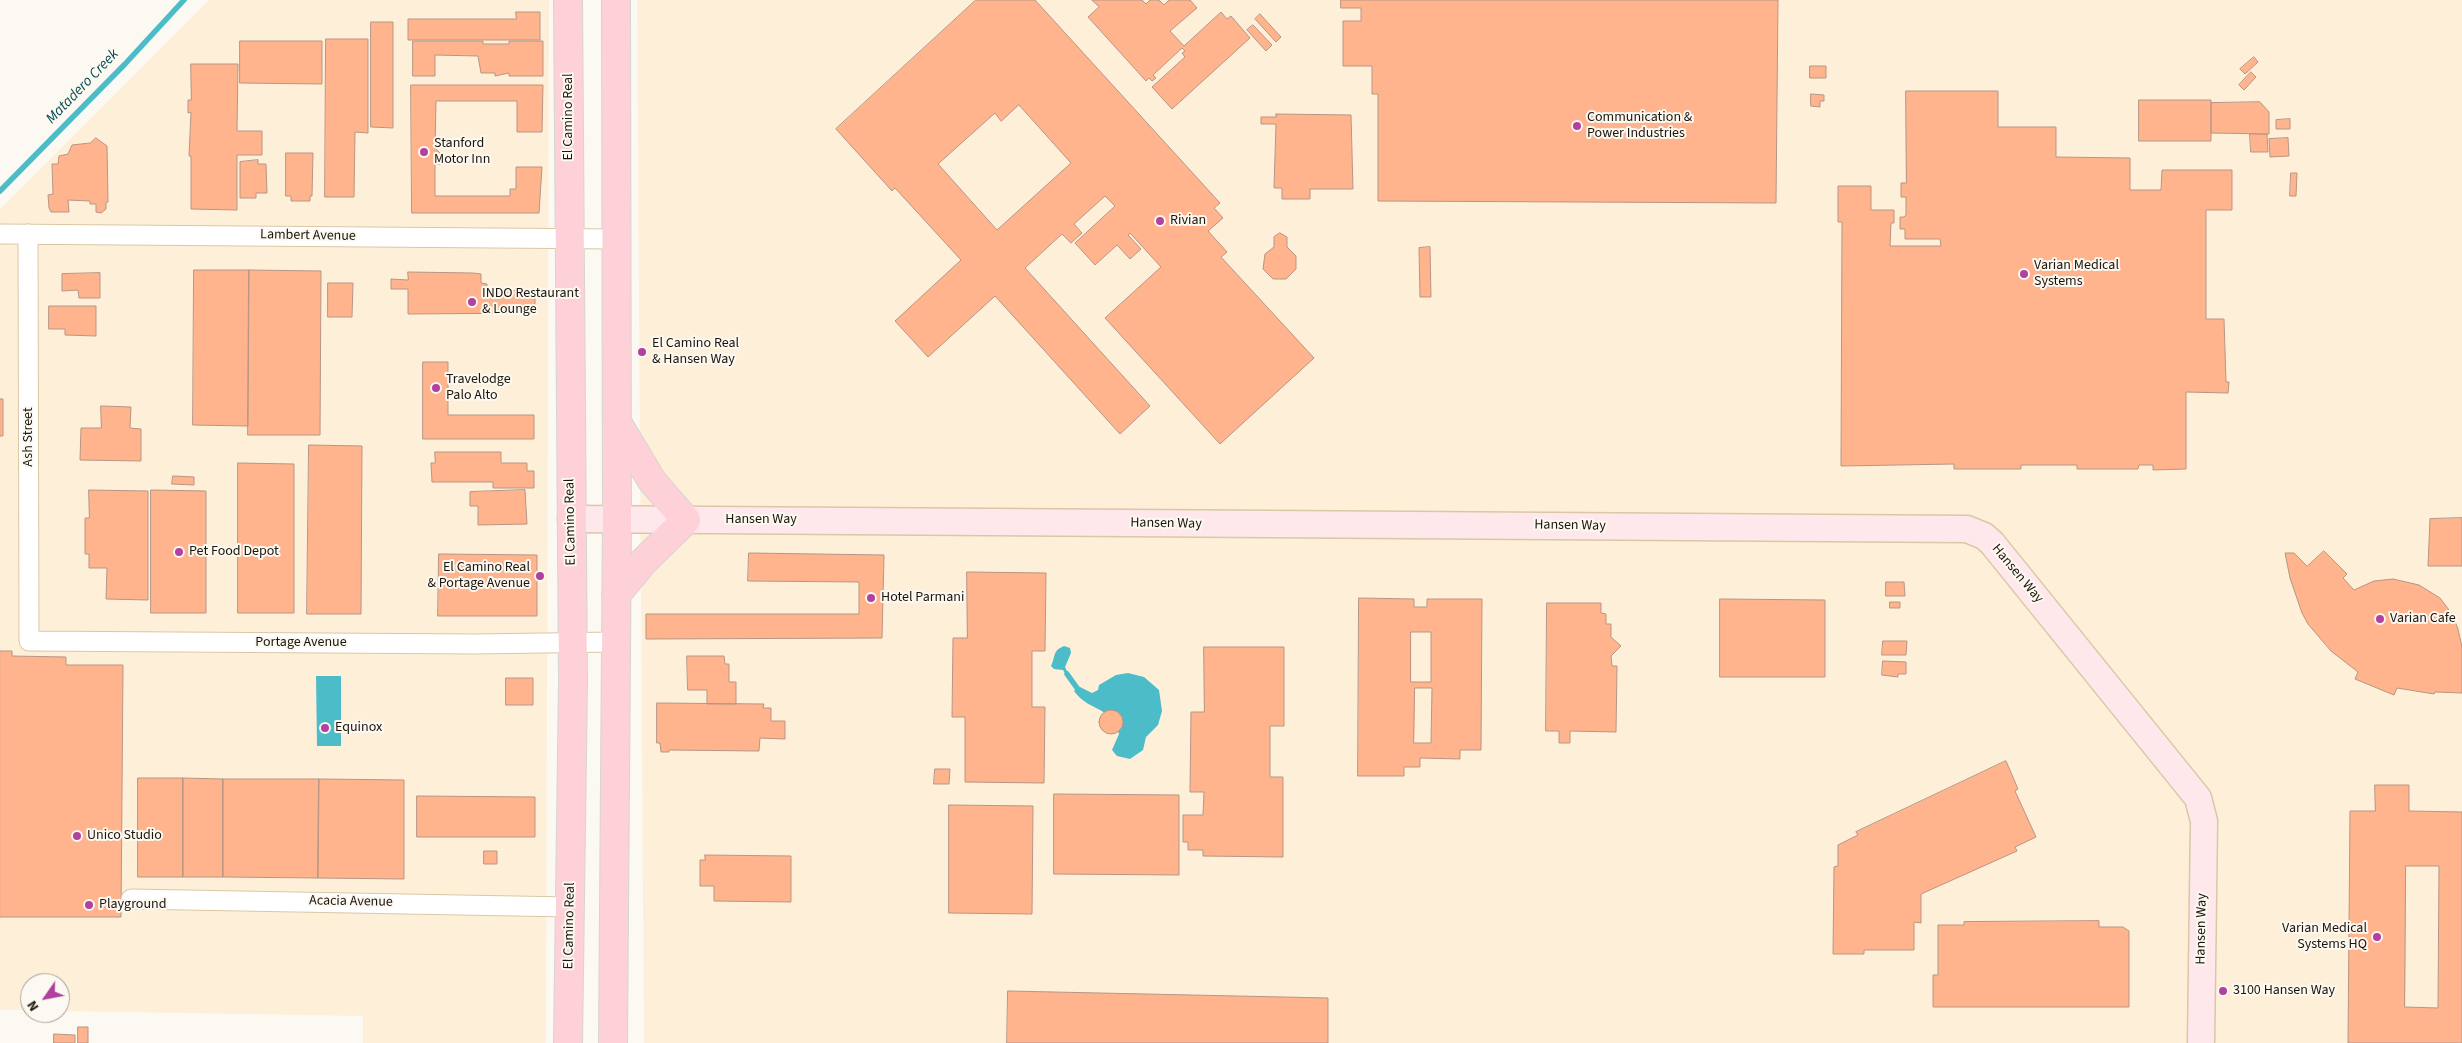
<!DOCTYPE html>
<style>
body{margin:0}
#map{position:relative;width:2462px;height:1043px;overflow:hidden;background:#fcf8f2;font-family:"Source Sans 3",sans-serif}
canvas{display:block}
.north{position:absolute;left:20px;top:973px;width:50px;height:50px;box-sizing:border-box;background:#fcf8f2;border:1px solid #a29d95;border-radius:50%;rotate:237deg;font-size:14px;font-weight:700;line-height:20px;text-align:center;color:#1c150a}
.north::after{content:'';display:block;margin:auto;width:18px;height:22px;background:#b0419f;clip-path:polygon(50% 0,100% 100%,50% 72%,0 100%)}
</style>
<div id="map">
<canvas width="2462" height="1043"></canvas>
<div class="north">N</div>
</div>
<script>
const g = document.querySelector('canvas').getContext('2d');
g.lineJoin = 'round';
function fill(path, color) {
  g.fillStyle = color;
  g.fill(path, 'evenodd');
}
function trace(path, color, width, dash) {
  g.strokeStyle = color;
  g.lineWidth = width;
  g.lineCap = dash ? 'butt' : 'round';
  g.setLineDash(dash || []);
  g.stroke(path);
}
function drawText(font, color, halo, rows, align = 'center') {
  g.font = font + ' "Source Sans 3",sans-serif';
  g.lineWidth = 4;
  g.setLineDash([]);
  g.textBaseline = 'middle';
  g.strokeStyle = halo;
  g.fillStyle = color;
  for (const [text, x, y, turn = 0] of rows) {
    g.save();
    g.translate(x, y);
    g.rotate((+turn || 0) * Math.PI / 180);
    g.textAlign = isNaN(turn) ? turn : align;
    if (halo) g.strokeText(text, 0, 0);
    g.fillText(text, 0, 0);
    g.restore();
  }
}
fill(new Path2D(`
 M209,0h340l-3,1043h-183v-27l-303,-5v-28h-30v27h-30v-801z
 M637,0h1825v1043h-1818z`), '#fef0d8');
fill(new Path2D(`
 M1064,646l6,2 1,5 -6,14 3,6 -2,2 -3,-5 -9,-1 -3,-3c5,-10 1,-15 13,-20z
 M1128,673l16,4 15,13 3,21 -4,14 -12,12 -3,13 -13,9 -13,-3 -5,-6 7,-16c-9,-30 -29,-21 -45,-43l4,-5 14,7 6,-3 1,-5 17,-10z
 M316,676h25v70h-24z`), '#4bbcc8');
trace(new Path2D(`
 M0,191l125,-127 59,-64
 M1067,674l10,14`), '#4bbcc8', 5.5);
const building = new Path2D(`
 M976,0h59l185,203 -6,5 9,10 -15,13 19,21 -6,5 93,101 -94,86 -115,-126 56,-51 -31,-34 -2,2 13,14 -11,10 -13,-14 -22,20 -20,-22 40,-37 -10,-10 -31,28 8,9 -11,10 -9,-9 -37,34 125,138 -30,28 -125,-138 -67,61 -33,-36 66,-61 -66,-72 -3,3 -56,-62zM1019,105l52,58 -74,67 -59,-66 57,-51 6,8z
 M1092,0h50l4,4 4,-4h9l5,5 5,-5h21l7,8 -27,23 14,15 37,-34 6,7 4,-3 19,22 -78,71 -20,-22 33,-30 -3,-4 3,-2 -3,-3 -29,27 3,3 -4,3 -3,-3 -3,3 -58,-64 11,-10z
 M1341,0h437l-2,203 -398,-2v-107h-6v-28h-29v-45h18v-13h-20z
 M516,12h24v28h-132v-21h108z
 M1260,14l21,23 -5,5 -21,-23z
 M371,22h22v106l-22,-1z
 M1253,25l19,20 -6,6 -19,-21z
 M326,39h42v94l-13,-1 -1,65h-29z
 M240,41h82v43l-82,-1z
 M413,41h70v3h26v-3h34v35h-34v-3l-14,3v-3h-14l-3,-17 -43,-1v21h-22z
 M2254,57l4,5 -13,12 -5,-5z
 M191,64h47l-1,67h25v24h-25v55l-46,-1v-53h-2l2,-44 -3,1v-13h3z
 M1810,66h16v12h-16z
 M2251,72l5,5 -12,13 -5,-5z
 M411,85h132l-1,47h-25v-31h-81l-1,47 9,9v7h-9v32h75v-7h6v-22h26l-3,46h-127z
 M1906,91h92v36h58v30l74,1v32h31l1,-20h70v40h-26v109h18l2,63h3l-1,11 -42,-1v77l-33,1v-5h-14l-1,4h-61v-4h-56v4h-67v-5l-113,2 1,-244h-4v-36h33v24h23v13h-3l-1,23h51l-1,-7h-35v-10h-5v-12h4l2,-2v-18h-5v-14h5z
 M1811,94l13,1v6h-4v6l-9,-1z
 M2139,100h72v41h-72z
 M2260,102l9,10v22l-58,-1v-30z
 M1276,114l75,1 2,74h-43v10h-28v-11h-8l2,-64h-15v-7h15z
 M2290,119v10h-14v-9z
 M2250,134h17l1,18h-17z
 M96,138l11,8 1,56h-2v7l-5,4 -5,-1v-8h-6v-3l-22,-1 1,12h-18l-2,-4 -1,-13 5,-1 -1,-30h6l1,-8 9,-2 4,-9 18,-2z
 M2288,138l1,18 -19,1 -1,-18z
 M286,153h27l-1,43h-2v5h-19v-5h-5z
 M258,160v4h8l1,29h-11v5h-16v-36z
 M2291,173h6l-1,23h-6z
 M1280,233l7,4v10l9,9v13l-10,10h-13l-10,-10 2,-15 9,-7v-10z
 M1430,247l1,50h-11l-1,-49z
 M194,270h55l-1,156 -55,-1z
 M249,270l72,1 -1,164h-72z
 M408,272l65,1 8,1v9l6,1v6l48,1v22l-127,1v-25h-17v-10l17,1z
 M100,273v25h-21l-1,-8 -16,1v-17z
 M328,283h25l-1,34h-24z
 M49,306h47v30l-31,-1v-6h-16z
 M423,362h25v53h86v24h-111z
 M0,399h3v37h-3z
 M101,406l30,1 -1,21 11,1v32l-61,-1 1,-32h20z
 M309,445l53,1 -1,168h-54z
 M435,452h66v11h26v8h7v17h-41v-6h-61l-1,-19h4z
 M238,463l56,1v149h-56z
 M173,476l21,1v8l-22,-1z
 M89,490l59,1v109l-42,-1 1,-31h-18v-14h-4v-36h4z
 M151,490l55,1v122h-55z
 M525,490l2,34 -49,1v-19h-8v-14z
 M2462,518v48h-34l2,-47z
 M2324,551l23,23 -4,4 11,12 20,-9 19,-2 26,6 21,13 12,16 6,15 4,18v46l-27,-1 -1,2 -37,-6 -3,7 -39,-16 3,-7 -27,-21 -23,-27 -6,-11 -12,-35 -5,-25h9l13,13z
 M749,553l135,2 -2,83 -236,1v-25h213v-32l-111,-1z
 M439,554l98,1v61h-99z
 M967,572l79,1 -1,78h-13v56h13l-1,76 -79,-1v-65h-13l1,-79h14z
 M1886,582h18l1,14h-19z
 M1359,598l55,1v8h13v-8h55l-1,151h-21v9l-40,-1v9h-16v9h-46zM1411,632h20v50h-20zM1415,688h17l-1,55h-17z
 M1720,599l105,1v77h-105z
 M1890,602h10v6h-10z
 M1547,603h54v10l5,1v10h5v13l10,9 -10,10 1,10h5l-1,66 -46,-1v12h-11v-12h-13z
 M1883,641h24l-1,14h-24z
 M1204,647h80v79h-14v51h13v80l-80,-1v-6h-15v-8h-5v-27h20l1,-23h-14l1,-80h13z
 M0,651h12v5l54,1v8h57l-2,252h-121z
 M687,656h37l1,8h4v18h7v22h-29v-14h-19z
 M1883,661l23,1v12h-8v3l-16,-2z
 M506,678h27v27h-27z
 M657,703l107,1 -1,4h8v13h14v18l-25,-1 -1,13 -90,-1v2h-8l-1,-9h-3z
 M1099 722a12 12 0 1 1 24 0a12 12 0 1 1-24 0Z
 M2006,761l12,28 -3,2 21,46 -21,10 2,4 -96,43v29l-7,-1v28h-50v4h-31l1,-87 4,-1v-21l20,-10 -2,-3z
 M935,769h15l-1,15h-15z
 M138,778h45v99h-45z
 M183,778l40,1v98h-40z
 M223,779h96l-1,99 -95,-1z
 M319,779l85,1v99l-86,-1z
 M2375,785h34v26l53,1v231h-114l2,-232h25zM2406,866h33l-1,142 -33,-1z
 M1054,794l125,1v80l-125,-1z
 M417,796l118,1v40h-118z
 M949,805l84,1 -1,108 -83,-1z
 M484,851h13v13h-13z
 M705,855l86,1v46l-77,-1v-15h-14v-26h5z
 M2099,921v6h24l6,4v76h-196v-32h5v-50h26v-3z
 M1008,991l320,7v45h-321z
 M78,1027h10v16h-10z
 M54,1034l21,1v8h-21z`);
fill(building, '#ffb48d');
trace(building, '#b89685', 1);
const street = new Path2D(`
 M0,234l616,5
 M28,234l1,407 445,3 142,-2
 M131,899l439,8`);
const secondary = new Path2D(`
 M571,519l1396,10 17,7 8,7 206,255 6,23 -3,222`);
const primary = new Path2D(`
 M616,595l28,-34 42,-41 -34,-39 -34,-57
 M568,1043l5,-362 -5,-681
 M613,1043l4,-524 -1,-519`);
trace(street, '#dac7a7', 21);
trace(secondary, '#dac7a7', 29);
trace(primary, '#d6d5d3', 30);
trace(street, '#fff', 19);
trace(secondary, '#ffe8eb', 26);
trace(primary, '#fed0d7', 28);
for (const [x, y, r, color] of [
 [1577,126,5,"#b0419f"],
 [424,152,5,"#b0419f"],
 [1160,221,5,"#b0419f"],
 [2024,274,5,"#b0419f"],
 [472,302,5,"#b0419f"],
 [642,352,5,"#b0419f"],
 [436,388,5,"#b0419f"],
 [179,552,5,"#b0419f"],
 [540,576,5,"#b0419f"],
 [871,598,5,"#b0419f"],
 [2380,619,5,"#b0419f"],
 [325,728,5,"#b0419f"],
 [77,836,5,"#b0419f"],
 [89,905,5,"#b0419f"],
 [2377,937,5,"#b0419f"],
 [2223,991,5,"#b0419f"]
]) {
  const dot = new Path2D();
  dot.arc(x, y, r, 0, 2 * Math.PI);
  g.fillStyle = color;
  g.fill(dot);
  trace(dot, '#fcf8f2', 2);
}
drawText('14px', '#1c150a', '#fcf8f2', [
 ["El Camino Real",569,117,-90],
 ["Lambert Avenue",308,236,1],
 ["Ash Street",29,437,-90],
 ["Hansen Way",761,520],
 ["El Camino Real",571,522,-91],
 ["Hansen Way",1166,524,1],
 ["Hansen Way",1570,526,1],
 ["Hansen Way",2017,574,50],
 ["Portage Avenue",301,643],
 ["Acacia Avenue",351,902,1],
 ["El Camino Real",570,926,-89],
 ["Hansen Way",2202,929,-89]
]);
drawText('14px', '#1c150a', '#fcf8f2', [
 ["Communication &",1587,118],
 ["Power Industries",1587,134],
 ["Stanford",434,144],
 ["Motor Inn",434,160],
 ["Rivian",1170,221],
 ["Varian Medical",2034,266],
 ["Systems",2034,282],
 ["INDO Restaurant",482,294],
 ["& Lounge",482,310],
 ["El Camino Real",652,344],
 ["& Hansen Way",652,360],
 ["Travelodge",446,380],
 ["Palo Alto",446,396],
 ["Pet Food Depot",189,552],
 ["El Camino Real",530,568,"right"],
 ["& Portage Avenue",530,584,"right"],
 ["Hotel Parmani",881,598],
 ["Varian Cafe",2390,619],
 ["Equinox",335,728],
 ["Unico Studio",87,836],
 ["Playground",99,905],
 ["Varian Medical",2367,929,"right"],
 ["Systems HQ",2367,945,"right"],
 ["3100 Hansen Way",2233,991]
], 'left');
drawText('italic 15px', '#074d53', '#fcf8f2', [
 ["Matadero Creek",83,87,-46]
]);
</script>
